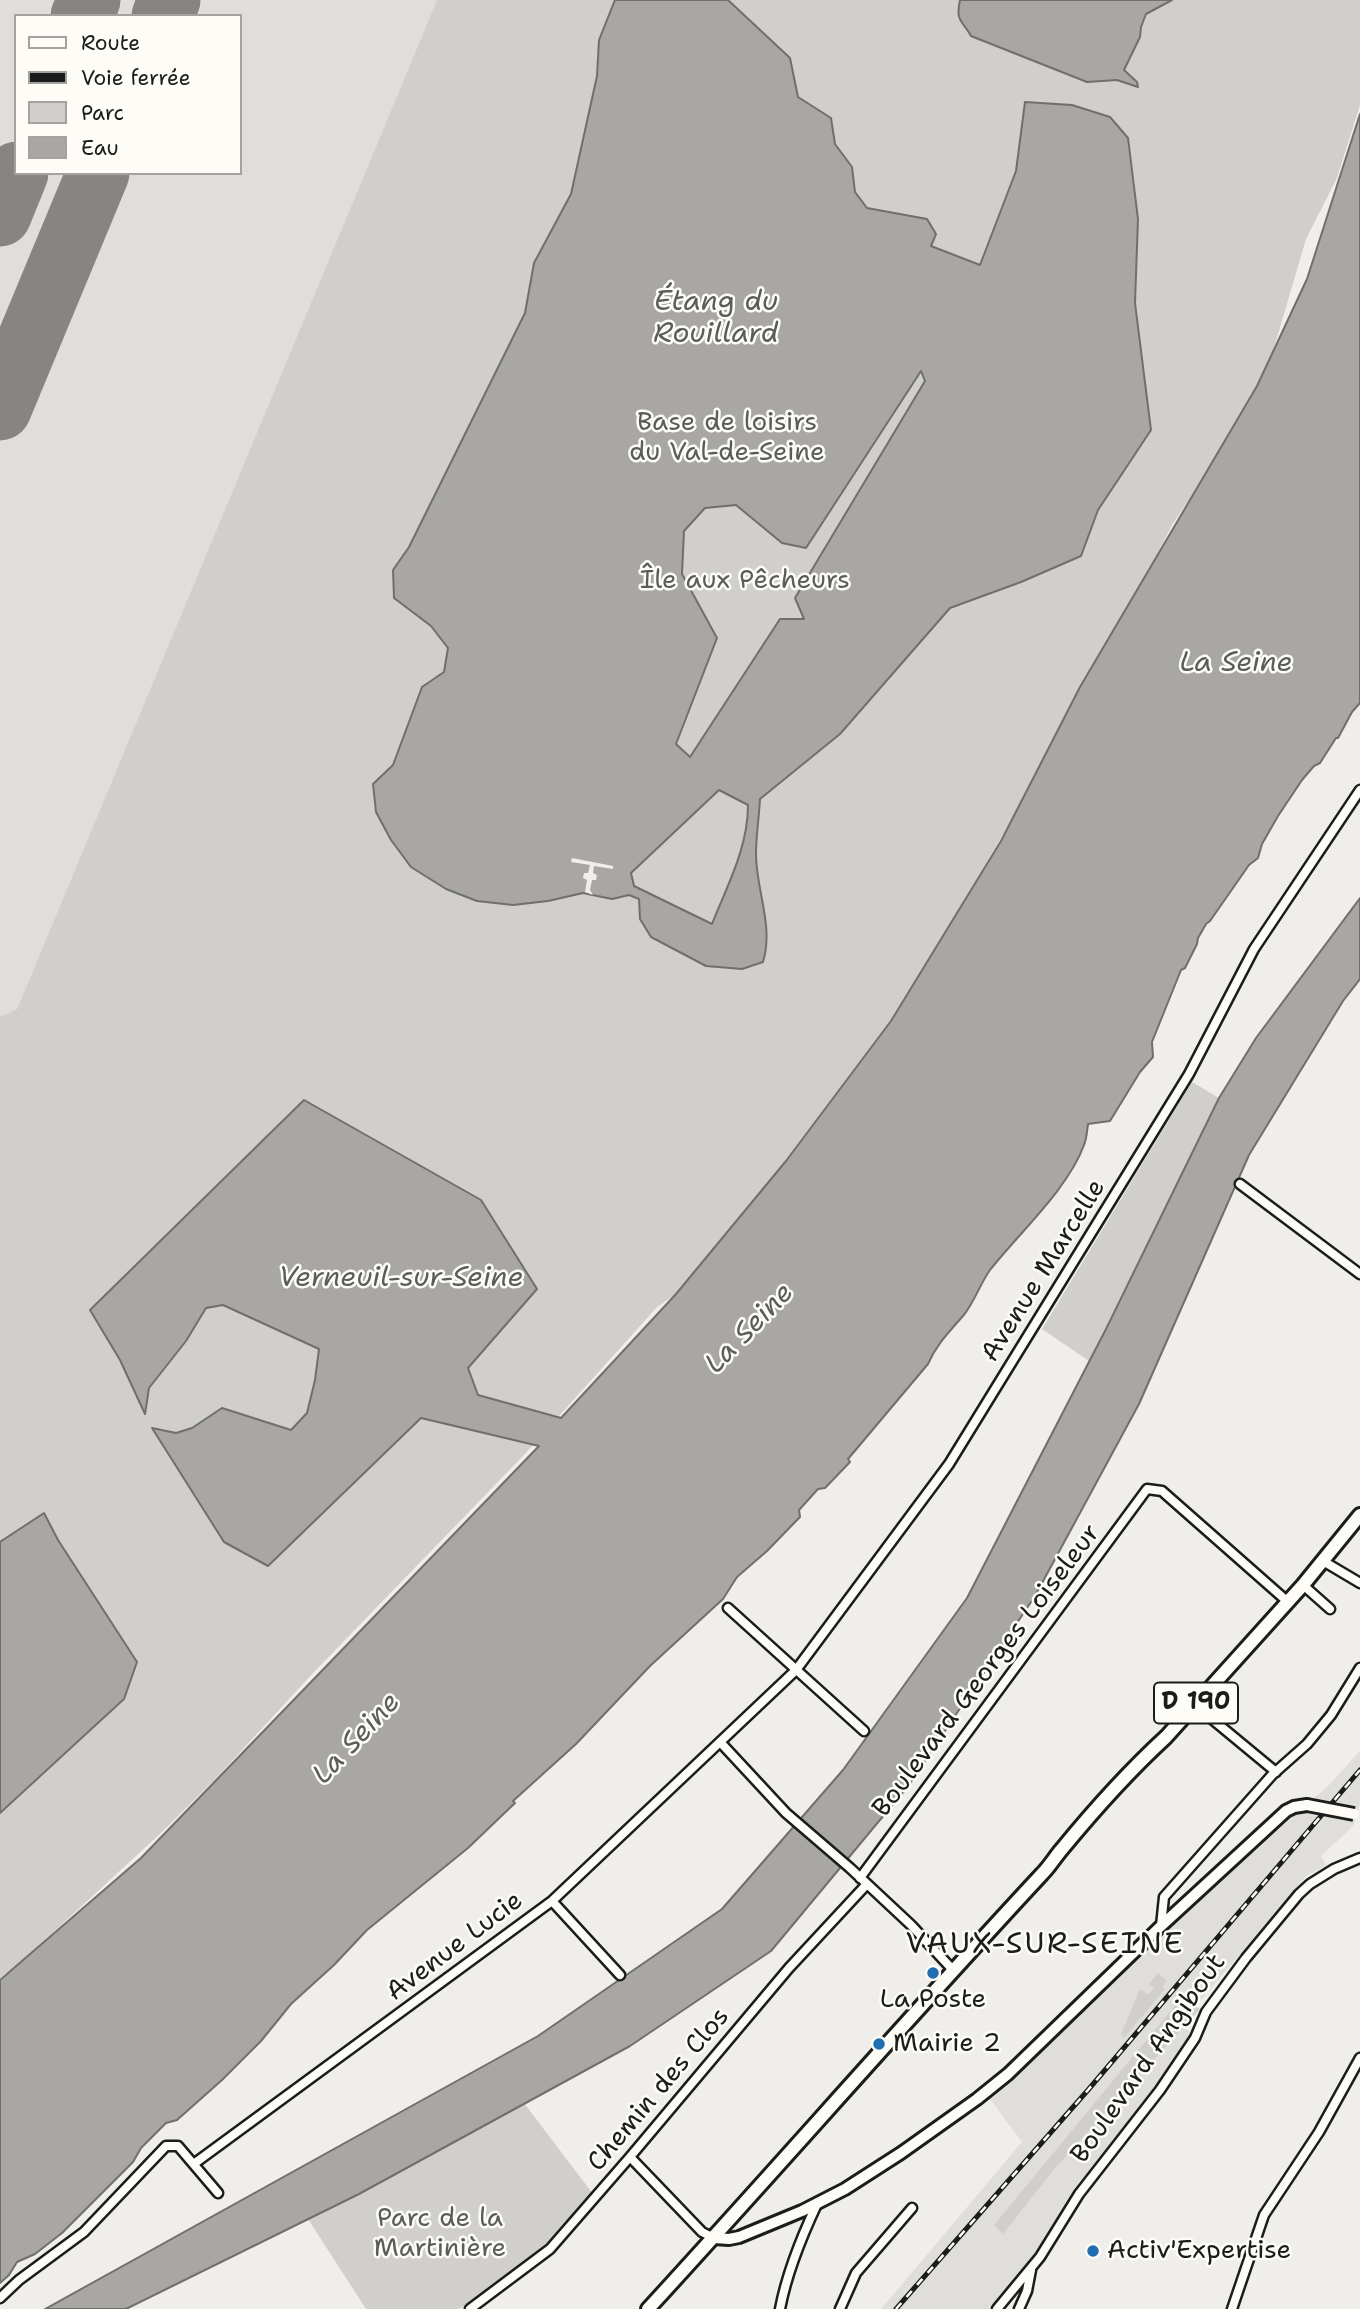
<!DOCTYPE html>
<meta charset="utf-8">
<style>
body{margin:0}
#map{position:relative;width:1360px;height:2309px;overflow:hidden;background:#f0eeea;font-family:"Shantell Sans",sans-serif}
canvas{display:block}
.legend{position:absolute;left:14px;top:14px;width:228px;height:161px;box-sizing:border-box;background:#fdfcf7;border:2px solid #a3a29f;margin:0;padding:9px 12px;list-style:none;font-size:21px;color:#1c1c1c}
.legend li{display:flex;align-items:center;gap:14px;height:35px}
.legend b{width:35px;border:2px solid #a3a29f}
</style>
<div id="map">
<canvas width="1360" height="2309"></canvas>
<ul class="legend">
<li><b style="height:9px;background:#fdfcf7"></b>Route</li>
<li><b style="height:9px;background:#1c1c1c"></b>Voie ferrée</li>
<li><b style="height:19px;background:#d0cfcc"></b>Parc</li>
<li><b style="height:19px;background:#a8a7a3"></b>Eau</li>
</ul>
</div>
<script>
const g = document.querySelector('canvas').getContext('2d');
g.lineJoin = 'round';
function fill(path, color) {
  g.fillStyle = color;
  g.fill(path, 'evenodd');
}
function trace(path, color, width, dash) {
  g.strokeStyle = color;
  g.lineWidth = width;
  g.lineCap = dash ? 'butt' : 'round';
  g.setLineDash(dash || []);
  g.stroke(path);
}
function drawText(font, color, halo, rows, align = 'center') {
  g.font = font + ' "Shantell Sans",sans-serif';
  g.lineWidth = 5;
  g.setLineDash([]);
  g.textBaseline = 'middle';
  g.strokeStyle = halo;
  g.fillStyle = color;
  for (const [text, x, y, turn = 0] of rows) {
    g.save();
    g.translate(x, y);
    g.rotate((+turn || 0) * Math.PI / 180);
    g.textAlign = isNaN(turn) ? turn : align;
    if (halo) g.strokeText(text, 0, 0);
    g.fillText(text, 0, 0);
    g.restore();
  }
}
fill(new Path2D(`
 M0,0h437l-420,1009 -17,8zM16,16h224v157h-224z
 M1360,1751v53l-7,22 -32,30 5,9 -21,12 -124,147 11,10 -33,54 -84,100 -35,63 -52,58h-107l141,-167 -32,-43 203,-193 137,-122z`), '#e0deda');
fill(new Path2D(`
 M437,0h923v105l-23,73 -31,61 -45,153 -89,133 -75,148 -124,213 -113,190 -184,218 -19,13 -134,149 -209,216 -95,103 -57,57 -141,130 -21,16v-961l17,-8z
 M1192,1082l27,16 -130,263 -47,-32z
 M1158,1973l9,8 -5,5 3,3 -41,49 -3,-4 19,-45 8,6 6,-7 -5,-4z
 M1182,1997l18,12 -145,159 -52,66 -9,-9z
 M524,2103l69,91 -55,58 -67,53 -14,4h-91l-58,-90 51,-25z`), '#d0cfcc');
const water = new Path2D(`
 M615,0h113l62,58 8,39 33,21 4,26 17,23 3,25 12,16 60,11 9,15 -5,12 49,19 36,-94 9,-69 47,3 38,12 18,21 10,81 -3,84 16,127 -53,80 -17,46 -60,26 -71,26 -110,126 -80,65c-1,19 -4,37 -4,55 0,36 18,72 7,108l-21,7 -36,-3 -55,-29 -11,-18 -1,-20 -10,-4 -17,4 -29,-6 -35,8 -35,4 -36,-4 -31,-12 -35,-22 -20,-27 -15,-28 -3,-28 20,-19 29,-78 22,-15 4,-24 -17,-22 -37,-28 -1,-28 16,-23 116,-234 9,-50 37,-69 26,-118 2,-36zM921,371l4,10 -130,217 9,21h-24l-90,138 -14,-13 41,-106 -35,-64 2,-43 21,-23 31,-3 46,38 24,5zM719,790l29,15c0,43 -21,81 -36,119l-78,-38 -3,-13z
 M960,0h212l-26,14 -5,13 -1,10 -16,33 13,12 1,5 -21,-7 -30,2 -116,-46c-8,-15 -16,-14 -11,-36z
 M1360,114v589l-8,9 -14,26h-2l-16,25 -6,3 -12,14 -24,36 -16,28 -4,14 -9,7 -39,56 -4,3 -8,14 -1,6 -12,24 -4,2 -29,72 1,15 -13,15 -30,49 -22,3c-1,6 -1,14 -4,21 -16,44 -65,88 -94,125 -10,14 -16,33 -27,46 -14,16 -27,29 -35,48l-80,95 2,3 -25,26 -7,1 -19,21 1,7 -33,34 -30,26 -14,22 -73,67 -74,78 -63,57 2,2 -47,45 -101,82 -33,35 -43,39 -30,37 -39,39 -45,40 -11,3 -25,25 -8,14 -71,71 -27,21 -18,8 -8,13 -9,8v-303l141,-122 398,-412 -118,-28 -153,148 -44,-24 -72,-114 24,5 16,-5 30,-20 69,22 16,-17 8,-33 4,-31 -96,-44 -17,3 -20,33 -37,47 -4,26 -25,-54 -30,-50 214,-210 177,100 56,89 -69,79 10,27 83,23 115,-124 110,-133 105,-140 110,-180 79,-154 177,-301 50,-107z
 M1360,898v81l-17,22 -94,154 -110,249 -104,192 -126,189 -138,166 -141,95 -271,148 -233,115h-81l493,-273 184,-127 121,-139 124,-172 139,-269 113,-231 37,-60z
 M44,1513l14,27 79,122 -13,37 -124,114v-271z`);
fill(water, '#a8a7a3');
trace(water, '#706f6d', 2);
fill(new Path2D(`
 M572,858l41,8v3l-19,-3 -1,7 4,2 -1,5h-4l-2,10 3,5 -8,-3 2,-12 -4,-2 1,-5h4l2,-8 -19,-3z`), '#f0eeea');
trace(new Path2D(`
 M82,16l7,-16
 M163,16l6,-16
 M0,215l17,-42
 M0,409l98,-236`), '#868583', 63);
const minor = new Path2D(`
 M1240,1184l120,90
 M1323,1561l37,22
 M1303,1585l27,24
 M728,1608l136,123
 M1195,1705l81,67
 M721,1743l65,70 64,55 61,57 42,45
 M860,1878l287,-389 15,2 126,111
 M552,1901l68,74
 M1161,1926l3,-29 108,-122 35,-31 24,-29 29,-47
 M630,2157l72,75 12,6
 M195,2163l357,-262 244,-231 153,-206 240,-390 65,-125 106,-159
 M0,2298l19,-18 65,-48 82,-86h12l40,47
 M470,2309l80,-60 80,-92 159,-189 78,-84
 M780,2309c7,-37 21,-71 37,-105
 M840,2309l16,-36 56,-65
 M997,2309l43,-52 39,-63 81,-104 35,-52 11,-26 40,-54 53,-64 11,-10 24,-15 26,-11
 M1019,2309l8,-18 4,-21
 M1232,2309l32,-94 55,-83 41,-74`);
const tertiary = new Path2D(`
 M714,2238l15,1 10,-2 63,-26 43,-22 56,-36 76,-54 31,-25 153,-148 125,-115 8,-4 13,-2`);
const primary = new Path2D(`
 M648,2309c132,-144 261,-292 394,-435 8,-8 13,-17 20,-25 32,-39 67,-78 104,-112l137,-152 57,-70`);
trace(minor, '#1c1c1c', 13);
trace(tertiary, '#1c1c1c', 16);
trace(primary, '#1c1c1c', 18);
trace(minor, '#fdfcf7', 8);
trace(tertiary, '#fdfcf7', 10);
trace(primary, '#fdfcf7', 12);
const rail = new Path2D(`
 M896,2309l192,-219 272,-320`);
trace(rail, '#1c1c1c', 5);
trace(rail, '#fdfcf7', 2.5, [8]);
const tertiaryBridge = new Path2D(`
 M1307,1805l47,9`);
trace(tertiaryBridge, '#1c1c1c', 16, []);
trace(tertiaryBridge, '#fdfcf7', 10);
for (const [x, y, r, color] of [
 [933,1973,7,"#1f6fb2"],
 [879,2044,7,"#1f6fb2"],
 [1093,2251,7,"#1f6fb2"]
]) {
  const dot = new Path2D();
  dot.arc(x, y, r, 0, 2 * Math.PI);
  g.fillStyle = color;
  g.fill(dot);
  trace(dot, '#fdfcf7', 2.5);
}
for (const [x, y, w] of [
 [1196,1703,84]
]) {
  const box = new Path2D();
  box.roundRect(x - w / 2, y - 20.5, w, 41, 5);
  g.fillStyle = '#fdfcf7';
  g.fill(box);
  trace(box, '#1c1c1c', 2);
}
drawText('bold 24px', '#1c1c1c', null, [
 ["D 190",1196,1703]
]);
drawText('26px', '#5b5b5a', '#fdfcf7', [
 ["Base de loisirs",727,423],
 ["du Val-de-Seine",727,453],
 ["Île aux Pêcheurs",745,581],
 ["Parc de la",440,2219],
 ["Martinière",440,2249]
]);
drawText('26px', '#1c1c1c', '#fdfcf7', [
 ["Avenue Marcelle",1044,1271,-58],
 ["Boulevard Georges Loiseleur",987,1671,-53],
 ["Avenue Lucie",455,1947,-37],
 ["Boulevard Angibout",1149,2059,-55],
 ["Chemin des Clos",659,2090,-50]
]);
drawText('26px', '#1c1c1c', '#fdfcf7', [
 ["La Poste",933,2000,"center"],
 ["Mairie 2",893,2044],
 ["Activ'Expertise",1107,2251]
], 'left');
drawText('italic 28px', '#5b5b59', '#fdfcf7', [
 ["Étang du",716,303],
 ["Rouillard",716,335],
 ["La Seine",1236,664],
 ["Verneuil-sur-Seine",401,1279],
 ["La Seine",750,1329,-46],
 ["La Seine",357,1739,-47]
]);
g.letterSpacing = '2px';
drawText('30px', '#1c1c1c', '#fdfcf7', [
 ["VAUX-SUR-SEINE",1045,1945]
]);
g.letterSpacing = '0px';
</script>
